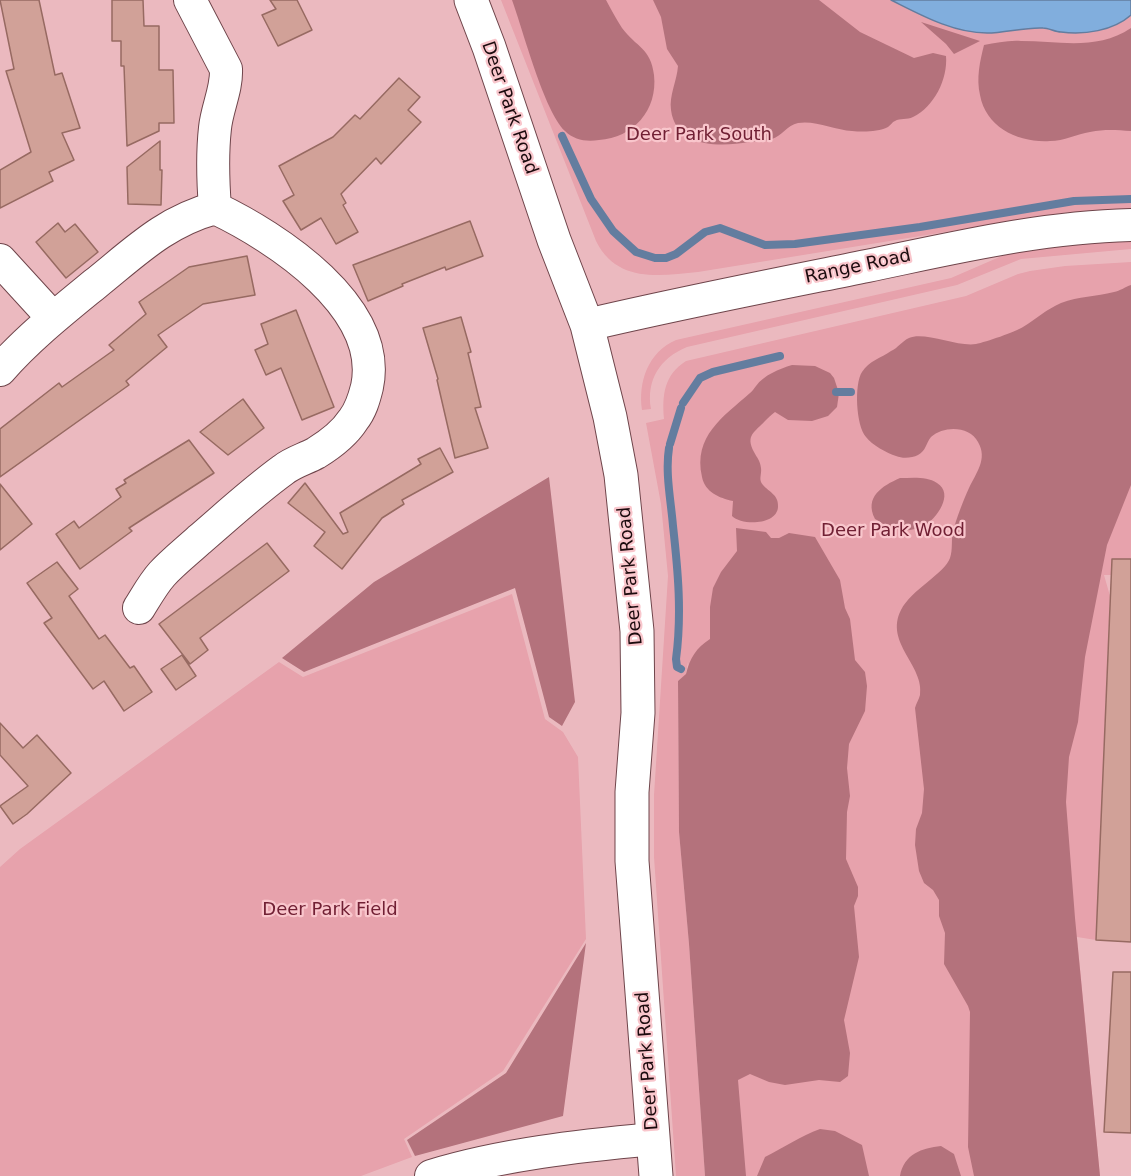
<!DOCTYPE html>
<style>
body{margin:0}
canvas{display:block;background:#ebb9bf}
</style>
<canvas width="1131" height="1176"></canvas>
<script>
const g = document.querySelector('canvas').getContext('2d');
g.lineJoin = 'round';
function fill(path, color) {
  g.fillStyle = color;
  g.fill(path, 'evenodd');
}
function trace(path, color, width, dash) {
  g.strokeStyle = color;
  g.lineWidth = width;
  g.lineCap = dash ? 'butt' : 'round';
  g.setLineDash(dash || []);
  g.stroke(path);
}
function drawText(font, color, halo, rows, align = 'center') {
  g.font = font + ' "DejaVu Sans",sans-serif';
  g.lineWidth = 4.5;
  g.setLineDash([]);
  g.textBaseline = 'middle';
  g.strokeStyle = halo;
  g.fillStyle = color;
  for (const [text, x, y, turn = 0] of rows) {
    g.save();
    g.translate(x, y);
    g.rotate((+turn || 0) * Math.PI / 180);
    g.textAlign = isNaN(turn) ? turn : align;
    if (halo) g.strokeText(text, 0, 0);
    g.fillText(text, 0, 0);
    g.restore();
  }
}
fill(new Path2D(`
 M501,0h630v213l-62,-1 -371,60c-39,4 -81,11 -102,-31z
 M1113,241h18v8l-110,10 -64,26 -270,62c-27,11 -41,33 -36,62l-9,1c-4,-28 6,-58 34,-70l275,-62 60,-26z
 M1131,262v313h-27l6,21 -14,344 -19,-3 23,239h-358l-54,-514 -2,13 -8,6 1,151 10,112 16,232h-29l-22,-319v-62l14,-219 -7,-72 -15,-81 18,-4c-2,-24 0,-44 22,-58l280,-65 52,-22 12,-3 35,-5z
 M512,594l33,125 18,13 15,25 8,182 -83,132 -99,68 8,18 -51,19h-361v-309l20,-18 259,-187 24,15z`), '#e7a2ac');
fill(new Path2D(`
 M512,0h94c5,9 10,19 16,28 14,19 29,20 32,47 4,35 -21,63 -55,65 -13,2 -25,0 -34,-9 -21,-20 -42,-101 -53,-131z
 M653,0h166l41,32 54,26 19,-5 13,3c2,23 -12,51 -33,61 -6,3 -13,1 -18,4 -3,1 -4,4 -7,6 -10,5 -25,5 -36,4 -17,-1 -37,-11 -54,-8 -11,2 -16,13 -26,16 -7,3 -15,2 -23,3 -29,5 -73,6 -78,-32 -2,-15 6,-29 7,-44l-11,-17 -6,-32z
 M921,22l59,19 -26,13 -8,-10z
 M1131,28v103c-15,-1 -26,-2 -41,1 -13,2 -26,9 -40,9 -31,2 -64,-13 -70,-46 -4,-17 0,-34 4,-50 12,-2 25,-5 37,-4 38,0 76,10 110,-13z
 M1131,285v200l-24,60 -22,112 -7,65 -9,35 -3,45 9,116 25,258h-126l-6,-29 2,-135 -2,-6 -24,-42 1,-31 -6,-17v-16l-6,-10 -9,-7 -5,-12 -4,-26 1,-16 6,-16 2,-24 -9,-81c1,-4 4,-9 5,-13 5,-29 -36,-52 -19,-85 10,-20 44,-37 49,-52 3,-8 1,-19 3,-27 4,-14 10,-30 16,-43 7,-15 19,-29 9,-46 -8,-16 -34,-17 -47,-5 -5,6 -5,14 -13,18 -6,3 -15,4 -22,1 -9,-3 -24,-11 -30,-19 -10,-11 -12,-53 -4,-65 7,-11 19,-14 29,-21 7,-3 11,-10 18,-13 15,-7 48,9 67,6 10,-2 39,-12 47,-17 13,-8 24,-18 38,-24 18,-7 35,-6 53,-11 6,-1 11,-5 17,-7z
 M792,365l23,1 15,7 4,5 5,15 -2,14 -9,9 -16,5 -24,-1 -13,-8c-4,3 -7,6 -10,9 -10,11 -20,14 -11,31 3,6 6,8 7,16 1,6 -3,12 2,17 6,7 16,10 15,22 -1,18 -36,19 -46,9l1,-15c-14,-3 -28,-9 -31,-24 -9,-41 21,-60 48,-84 3,-2 4,-5 6,-7 8,-11 23,-17 36,-21z
 M549,477l26,225 -13,24 -13,-9 -34,-129 -211,84 -22,-14 92,-76z
 M900,478c12,0 27,-2 37,5 18,11 -1,36 -13,43 -6,3 -16,5 -23,4 -9,0 -19,-7 -26,-11 -11,-22 7,-33 25,-41z
 M736,528l30,4 5,6h8l10,-5 26,4 25,43 5,28 5,11 5,41 10,12 2,14 -2,25 -16,33 -2,24 3,28 -3,16 -1,47 12,28v9l-4,10 5,51 -15,63 6,33 -2,23 -8,6 -21,-2 -34,5 -16,-3 -19,-8 -12,6 8,96h-41l-16,-232 -10,-112 -1,-151 8,-7c4,-16 10,-26 24,-35v-32l3,-19 8,-16 16,-21z
 M586,943l-23,173 -148,40 -8,-16 99,-67z
 M820,1129l15,2 27,14 7,31h-112l8,-19c18,-9 36,-21 55,-28z
 M941,1146l13,8 7,22h-61c4,-22 22,-28 41,-30z`), '#b4727c');
const water = new Path2D(`
 M891,0h240v15c-18,16 -47,20 -70,17 -6,0 -12,-4 -18,-4 -18,-1 -38,5 -56,5 -34,0 -66,-18 -96,-33z`);
fill(water, '#81aedd');
trace(water, '#637d9f', 1.5);
trace(new Path2D(`
 M562,136l29,63 22,32 23,21 19,6h11l10,-4 29,-22 15,-4 45,17 30,-1 125,-17 154,-26 57,-2
 M836,392h15
 M683,403l17,-25 13,-6 67,-16
 M670,444l11,-36
 M669,448c-4,25 2,53 4,78 5,45 9,88 3,133l1,8 4,2`), '#637d9f', 8);
const building = new Path2D(`
 M0,0h39l16,75 7,-2 18,55 -18,5 12,27 -25,12 4,9 -53,27v-38l31,-18 -25,-81 8,-2z
 M112,0h31l1,26h15v44h14l1,53h-15v8l-32,15 -3,-80h-3v-25h-9z
 M270,0h27l15,30 -34,16 -16,-31 14,-6z
 M399,78l21,19 -12,13 13,12 -40,42 -5,-6 -35,36 5,9 -3,2 15,27 -22,12 -15,-26 -20,12 -18,-29 11,-6 -15,-29 54,-29 22,-22 5,4z
 M160,141v29h2l-1,35 -33,-1 -1,-37z
 M470,221l13,35 -37,14 -1,-3 -43,17 1,2 -35,15 -15,-36z
 M58,223l7,9 10,-8 23,28 -32,26 -30,-36z
 M247,256l8,39 -52,9 -45,31 9,12 -41,34 3,4 -129,92v-48l59,-46 3,4 52,-37 -5,-5 37,-31 -7,-12 50,-35z
 M296,310l38,97 -32,13 -21,-52 -15,7 -11,-25 13,-6 -7,-20z
 M461,317l10,35 -3,1 13,54 -6,1 13,40 -33,10 -18,-78 1,-1 -15,-51z
 M243,399l21,29 -36,27 -28,-23z
 M189,440l25,33 -85,55 3,3 -52,38 -24,-35 18,-13 5,7 42,-31 -5,-8 10,-6 -2,-3z
 M440,448l13,24 -51,28 2,4 -22,14 -40,51 -28,-23 11,-14 -37,-29 17,-20 38,51 5,-2 -8,-19 81,-49 -3,-5z
 M0,484l32,40 -32,26z
 M267,543l22,28 -89,67 8,12 -18,14 -31,-40z
 M1112,559h19v383l-35,-2z
 M57,562l21,27 -9,7 30,43 6,-4 25,33 4,-2 18,26 -28,19 -20,-30 -11,8 -49,-66 8,-5 -25,-35z
 M182,655l14,21 -20,14 -15,-21z
 M0,723l23,25 14,-13 34,38 -44,41 -14,10 -13,-18 28,-20 -28,-31z
 M1113,972h18v161l-27,-1z`);
fill(building, '#d1a198');
trace(building, '#976a62', 1.5);
const street = new Path2D(`
 M0,260l53,58
 M587,325c93,-22 186,-40 280,-59 87,-18 174,-39 264,-41
 M0,370c28,-32 62,-59 95,-86 40,-32 69,-62 120,-76 -2,-26 -3,-53 0,-80 2,-20 12,-39 11,-59l-36,-69
 M139,608c7,-11 14,-24 23,-34 11,-12 25,-23 37,-34 28,-24 55,-49 84,-70 10,-8 22,-11 33,-17 13,-8 28,-19 37,-33 8,-10 11,-21 14,-33 17,-80 -91,-150 -152,-179
 M431,1176c72,-22 148,-30 222,-37`);
const secondary = new Path2D(`
 M471,0l18,47 65,193 33,85 23,92 11,58 16,156 1,82 -6,79v69l24,315`);
trace(street, '#6f454b', 34);
trace(secondary, '#6f454b', 35);
trace(street, '#fff', 32);
trace(secondary, '#fff', 33);
drawText('18px', '#1c0b0e', '#f9c6cc', [
 ["Deer Park Road",509,108,71],
 ["Range Road",858,267,-12],
 ["Deer Park Road",631,576,-95],
 ["Deer Park Road",648,1061,-94]
]);
drawText('18px', '#712034', '#f9c6cc', [
 ["Deer Park South",699,135],
 ["Deer Park Wood",893,531],
 ["Deer Park Field",330,910]
]);
</script>
